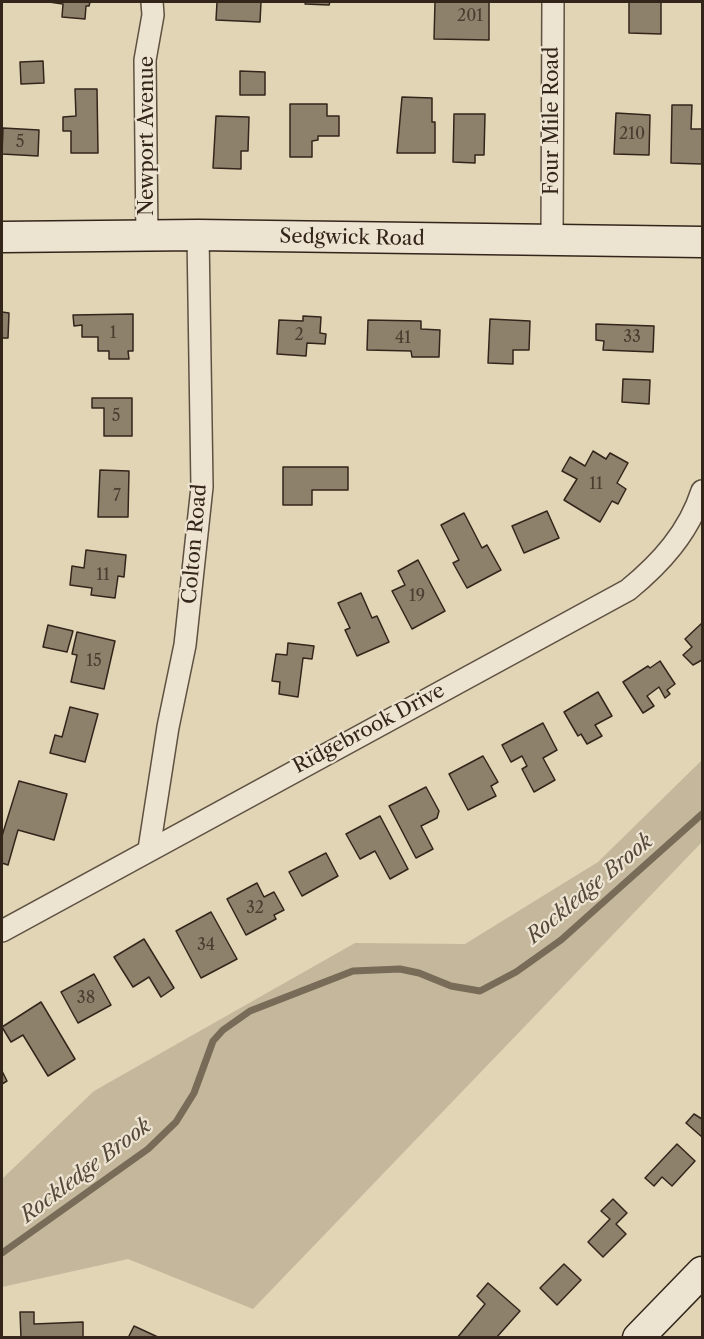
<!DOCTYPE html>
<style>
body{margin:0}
#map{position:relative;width:704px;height:1339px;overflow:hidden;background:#e1d5b6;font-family:"Libre Caslon Text",serif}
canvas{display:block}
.frame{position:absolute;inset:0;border:3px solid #34251b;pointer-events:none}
</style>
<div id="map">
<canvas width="704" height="1339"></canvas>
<div class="frame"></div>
</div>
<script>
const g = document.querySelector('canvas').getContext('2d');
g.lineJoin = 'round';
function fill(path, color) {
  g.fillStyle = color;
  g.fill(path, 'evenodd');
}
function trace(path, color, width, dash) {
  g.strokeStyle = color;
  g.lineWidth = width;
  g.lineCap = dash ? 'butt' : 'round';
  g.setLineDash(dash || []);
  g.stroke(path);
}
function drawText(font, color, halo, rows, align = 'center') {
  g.font = font + ' "Libre Caslon Text",serif';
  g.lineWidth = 4.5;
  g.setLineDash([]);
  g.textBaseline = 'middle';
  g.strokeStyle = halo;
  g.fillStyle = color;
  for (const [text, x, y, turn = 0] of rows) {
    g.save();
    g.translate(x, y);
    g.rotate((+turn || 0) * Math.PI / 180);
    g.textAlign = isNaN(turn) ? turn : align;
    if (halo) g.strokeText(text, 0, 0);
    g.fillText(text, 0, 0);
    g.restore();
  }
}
fill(new Path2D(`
 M702,760v82l-449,467 -125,-50 -126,28v-108l92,-88 261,-148 110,1 133,-82z`), '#c4b79c');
trace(new Path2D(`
 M2,1253l146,-104 28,-27 18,-29 19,-52 10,-11 27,-19 103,-40 47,-2 19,4 32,13 29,5 36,-19 45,-32 141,-126`), '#786b58', 7);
const building = new Path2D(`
 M49,2h41l-1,4h-3l-1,13 -23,-2 1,-13z
 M217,2h44l-1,20 -44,-2z
 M306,2h24l-1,3 -24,-1z
 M435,2h54v38l-55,-1z
 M629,2h32v32l-32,-1z
 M43,61l1,22 -23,1 -1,-22z
 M240,71l25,1v23h-25z
 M75,89h22l1,64h-27v-22h-8v-14l13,-1z
 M402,97l30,1v24h3v31h-38z
 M290,104h37v12h12v20h-21v4l-6,1v16h-22z
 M672,105h20l-1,24h11v35l-31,-1z
 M616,113l34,2 -1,40 -35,-1z
 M454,114h31l-1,41h-9v8l-22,-1z
 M216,116l33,1 -1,34h-7v18l-28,-1z
 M3,128l36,2 -1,26 -36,-2z
 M2,312l7,1 -1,25h-6z
 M133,314v37h-5l1,8h-20v-8h-11v-14h-16v-12l-8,1 -1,-11z
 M303,316l18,1 -1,16 6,1 -1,10 -18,-1 -1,13 -29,-2 2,-34 24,1z
 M490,319l40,2 -1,29h-16v14l-25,-1z
 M368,320l53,1v8l19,1 -1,27h-27l-1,-6 -44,-1z
 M596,324l58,2 -1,26 -50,-2 1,-9 -8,-1z
 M623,379l27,1 -1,24 -27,-2z
 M92,398h40v38h-28v-28h-12z
 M593,451l13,8 4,-6 18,10 -11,20 9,6 -8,15 -6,-3 -12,21 -36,-22 13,-21 -15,-8 8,-14 15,9z
 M283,467h65v23h-36v15h-29z
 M100,470l29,1 -1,46h-30z
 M547,511l12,27 -35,15 -12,-27z
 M464,513l18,35 5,-3 14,25 -34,18 -14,-25 6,-3 -18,-35z
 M86,550l40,5 -2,22 -6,-1 -3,22 -24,-3 1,-7 -22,-3 2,-19 12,2z
 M418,560l27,51 -33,18 -20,-38 13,-6 -7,-14z
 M361,593l11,25 5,-2 12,26 -32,14 -12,-26 5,-2 -12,-25z
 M702,623v37l-9,5 -10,-10 9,-8 -7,-8z
 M48,625l25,6 -6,21 -24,-5z
 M77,632l38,9 -11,48 -33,-7 6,-27 -5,-1z
 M288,643l26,3 -2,13 -9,-1 -5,39 -19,-3 1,-12 -8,-1 4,-27 11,1z
 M660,661l15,23 -8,6 3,4 -5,4 -6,-11 -12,9 7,10 -11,7 -20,-31 25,-16 2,2z
 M598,692l14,24 -17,9 7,11 -15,8 -6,-10 -3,2 -14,-24z
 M70,707l28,7 -13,48 -35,-9 5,-18 7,2z
 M543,723l14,27 -14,8 12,22 -21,12 -12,-23 5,-3 -5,-10 -11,6 -9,-17z
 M483,756l15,26 -7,4 5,10 -28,14 -19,-36z
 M19,781l48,13 -13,46 -36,-10 -10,35 -6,-2v-27z
 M426,787l13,24 -2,7 -16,8 12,23 -17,9 -27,-52z
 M380,816l28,53 -18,10 -15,-28 -15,8 -14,-25z
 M326,853l12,23 -36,20 -13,-24z
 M257,883l7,14 10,-5 10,18 -10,5 2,4 -30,16 -19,-36z
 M211,912l26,47 -36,19 -25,-47z
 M144,939l30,49 -13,9 -12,-20 -16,10 -19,-30z
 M94,974l17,31 -33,18 -17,-31z
 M41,1002l34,57 -27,17 -25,-41 -12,7 -9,-15z
 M2,1071l5,10 -5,3z
 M694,1114l8,5v18l-16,-14z
 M677,1144l18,17 -23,25 -10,-9 -8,9 -9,-8z
 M613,1199l14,14 -11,11 10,10 -23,23 -15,-15 22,-23 -9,-8z
 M564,1264l17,16 -24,25 -17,-17z
 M488,1283l32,28 -24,27h-39l28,-34 -8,-8z
 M20,1312h14v12l49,-2v16h-62z
 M134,1326l26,12h-32z`);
fill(building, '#8e816c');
trace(building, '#34251b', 1.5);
const minor = new Path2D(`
 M147,236l-2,-176 8,-45 -1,-13
 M552,240l1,-238
 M149,849l19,-122 17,-82 17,-158 -4,-252
 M2,931l626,-341c33,-27 61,-58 74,-99`);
const secondary = new Path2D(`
 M2,237l196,-2 504,7
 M638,1338l64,-66`);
trace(minor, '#5f5142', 24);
trace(secondary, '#34251b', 33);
trace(minor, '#ece4d0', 21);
trace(secondary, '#ece4d0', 30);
drawText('16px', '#4a3c2f', null, [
 ["201",470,16],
 ["210",632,134],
 ["5",20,142],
 ["1",113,333],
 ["2",299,335],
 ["33",632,337],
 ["41",403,338],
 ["5",116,416],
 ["11",596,484],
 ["7",117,496],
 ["11",103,575],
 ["19",417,596],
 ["15",94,661],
 ["32",255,908],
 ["34",206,945],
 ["38",86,998]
]);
drawText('20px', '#34251b', '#ece4d0', [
 ["Four Mile Road",552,121,-90],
 ["Newport Avenue",147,136,-90],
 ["Sedgwick Road",352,238,1],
 ["Colton Road",195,544,-85],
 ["Ridgebrook Drive",369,729,-28]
]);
drawText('italic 21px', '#56483a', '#ece4d0', [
 ["Rockledge Brook",590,889,-40],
 ["Rockledge Brook",86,1171,-37]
]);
</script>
